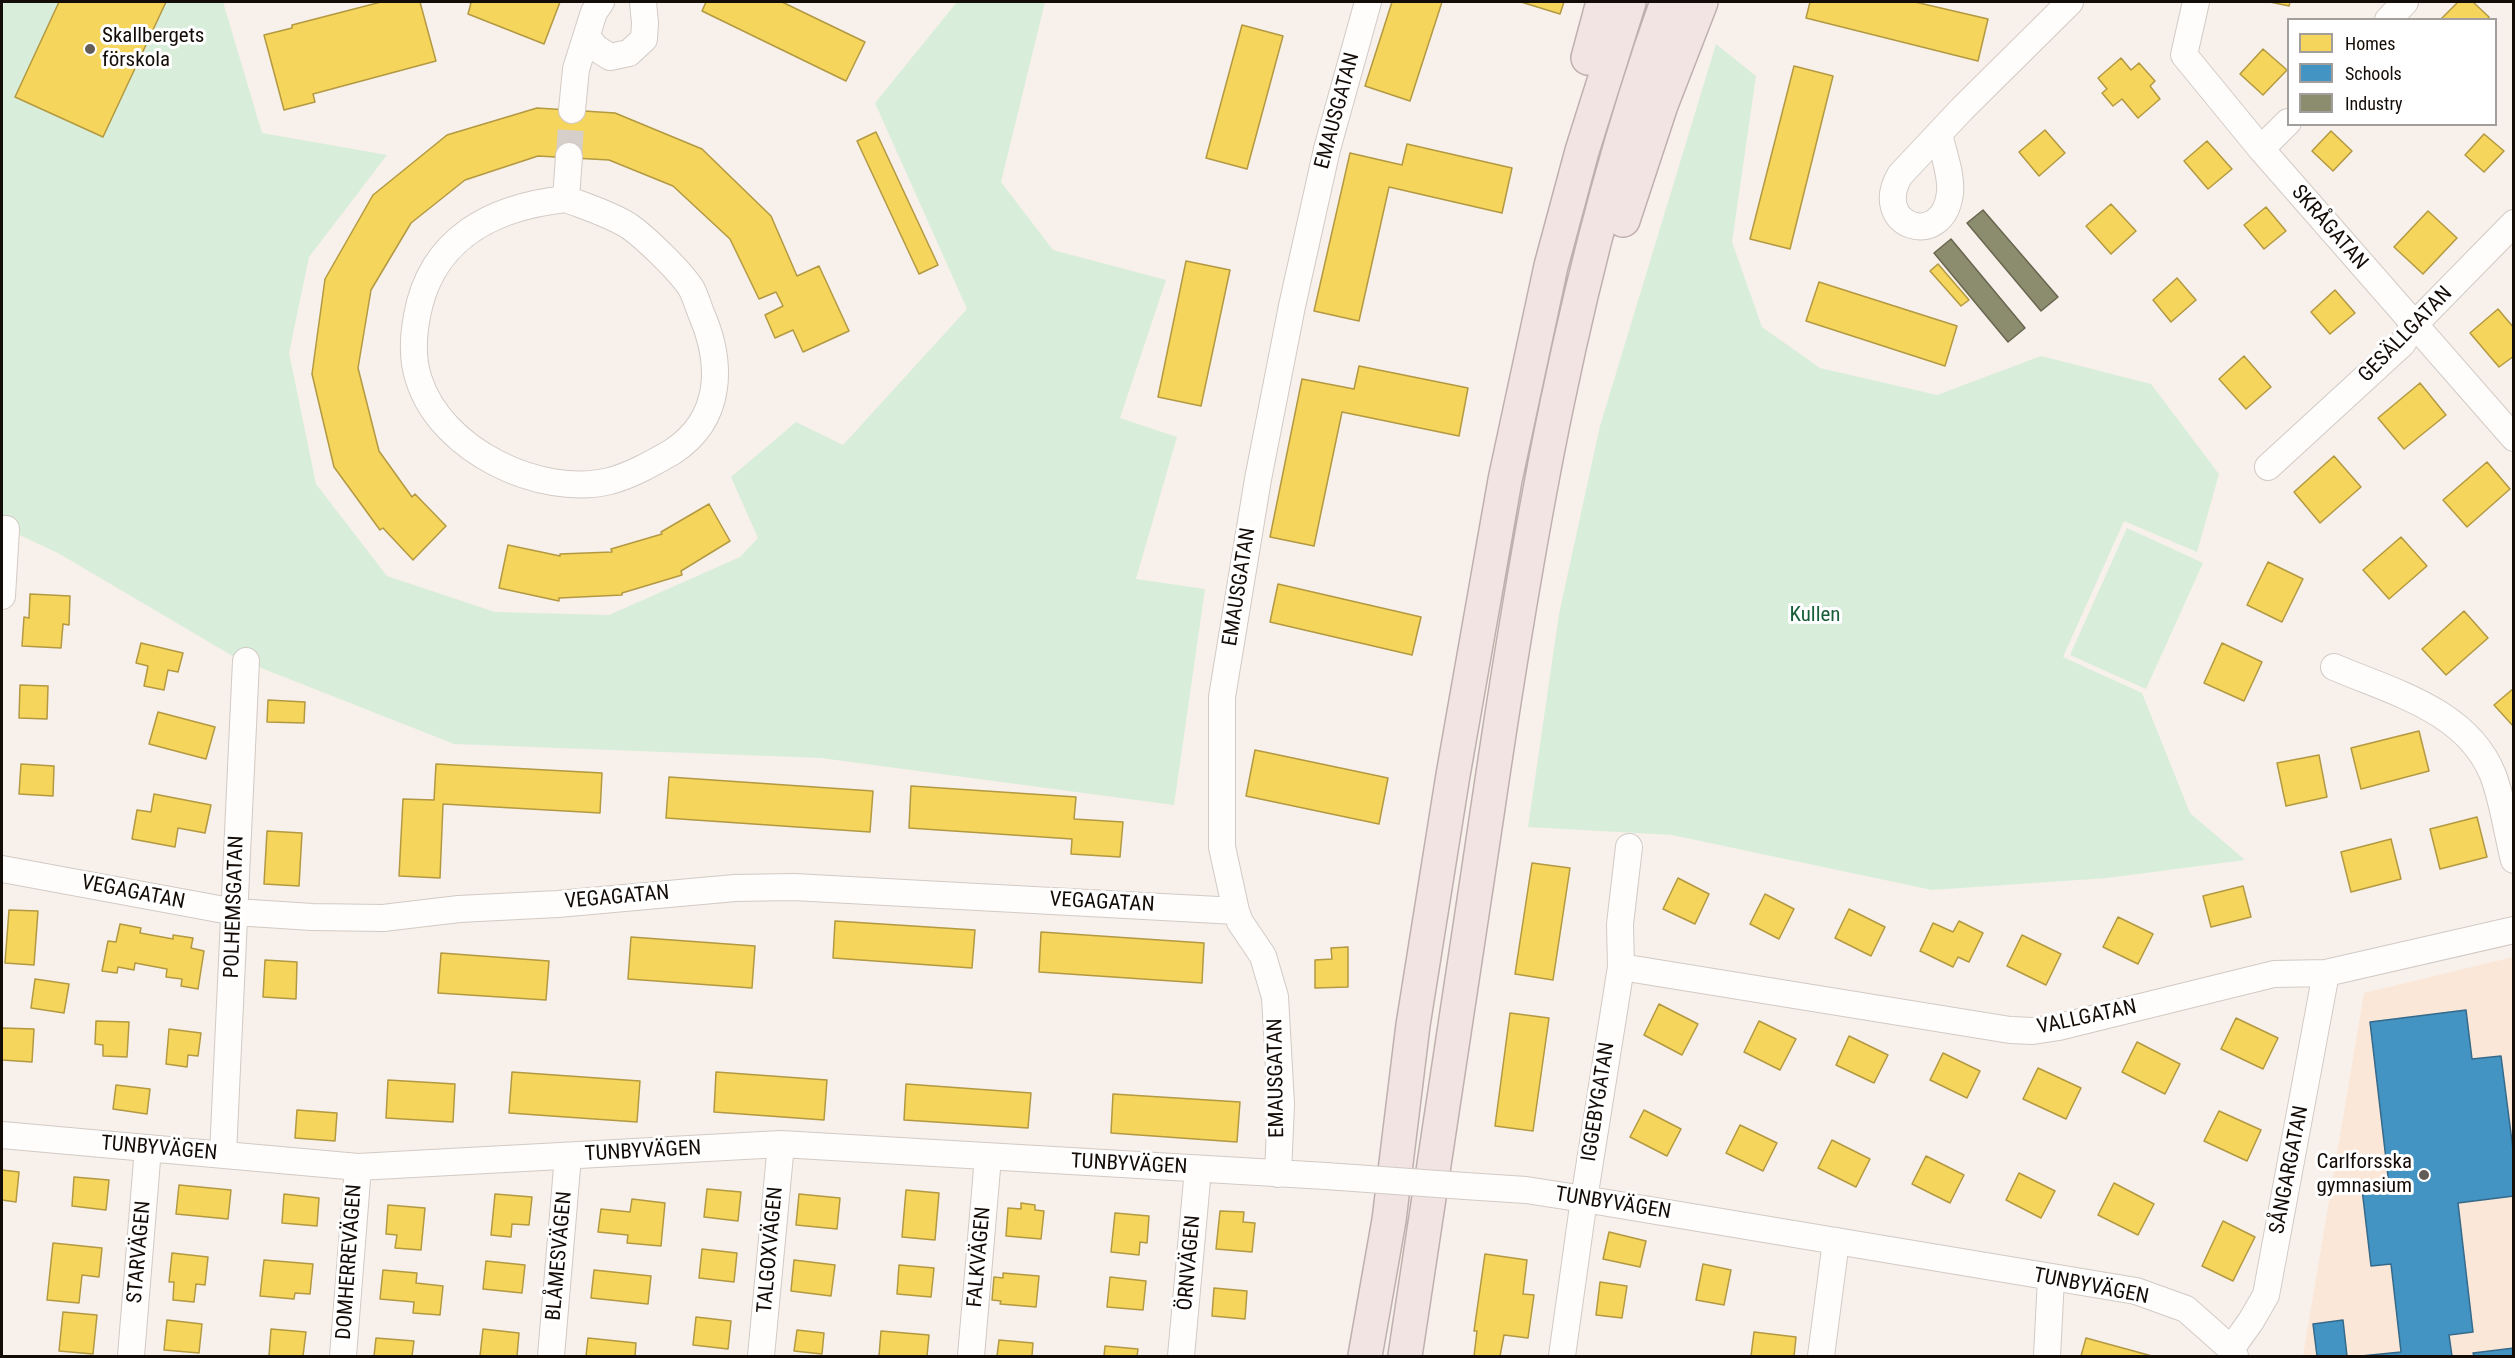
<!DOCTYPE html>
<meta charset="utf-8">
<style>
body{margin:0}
#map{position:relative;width:2515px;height:1358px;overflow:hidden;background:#f8f0ea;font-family:"Roboto Condensed",sans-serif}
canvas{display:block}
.frame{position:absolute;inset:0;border:3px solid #140c07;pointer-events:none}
.legend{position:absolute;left:2287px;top:18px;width:210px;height:108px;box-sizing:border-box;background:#fff;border:2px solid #a19e9c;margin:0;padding:8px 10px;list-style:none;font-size:18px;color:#140c07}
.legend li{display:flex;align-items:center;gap:12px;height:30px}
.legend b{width:30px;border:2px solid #a19e9c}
</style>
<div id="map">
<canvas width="2515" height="1358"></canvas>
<div class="frame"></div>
<ul class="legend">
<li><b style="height:16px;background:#f6d55c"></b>Homes</li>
<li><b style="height:16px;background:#4393c3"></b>Schools</li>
<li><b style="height:16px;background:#8c8c6e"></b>Industry</li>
</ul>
</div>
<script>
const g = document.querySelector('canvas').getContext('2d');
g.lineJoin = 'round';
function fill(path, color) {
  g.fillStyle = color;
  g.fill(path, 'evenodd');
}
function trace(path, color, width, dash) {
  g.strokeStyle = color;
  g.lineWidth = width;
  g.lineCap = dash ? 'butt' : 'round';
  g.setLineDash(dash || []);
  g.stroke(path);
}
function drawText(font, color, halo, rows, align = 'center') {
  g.font = font + ' "Roboto Condensed",sans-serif';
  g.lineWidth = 6;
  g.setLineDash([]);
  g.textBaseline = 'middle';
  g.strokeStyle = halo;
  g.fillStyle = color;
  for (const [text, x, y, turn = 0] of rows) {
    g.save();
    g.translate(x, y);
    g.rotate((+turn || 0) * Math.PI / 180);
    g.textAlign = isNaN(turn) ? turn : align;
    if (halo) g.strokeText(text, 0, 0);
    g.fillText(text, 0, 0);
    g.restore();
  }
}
fill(new Path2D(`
 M2513,957v399h-210l61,-363z`), '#fbe7d8');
fill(new Path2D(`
 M4,2h219l39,131 125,22 -78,102 -20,96 27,131 71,92 108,36 114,3 131,-58 18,-19 -27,-61 65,-55 47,23 124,-136 -92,-206 82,-101h88l-44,180 52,68 113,30 -46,138 57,19 -41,142 69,10 -31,216 -353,-47 -367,-14 -218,-86 -178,-105 -56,-26v-517z
 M1716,44l40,32 -24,166 30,85 58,41 117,27 104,-39 110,28 68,90 -22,78 -73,-31 -61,136 79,36 48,120 55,47 -138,18 -175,12 -260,-55 -144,-8 31,-213 41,-188z
 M2127,528l76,35 -57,126 -76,-34z`), '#d8eeda');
const homes = new Path2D(`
 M59,2h107l-63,135 -88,-40z
 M381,2h39l16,59 -123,33 2,8 -31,8 -20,-75 28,-7v-3z
 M468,2h92l-16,42 -76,-30 3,-11z
 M706,2h76l83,40 -19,39 -144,-70z
 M1392,2h50l-32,99 -45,-15z
 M1521,2h43l-4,12z
 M1810,2h105l73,17 -10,42 -172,-43z
 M2270,2h20l-1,4z
 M2458,2h15l16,15 -2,3h-47z
 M1242,25l41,11 -36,133 -41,-11z
 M2263,49l24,21 -24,25 -23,-21z
 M2121,58l10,12 8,-7 16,18 -5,5 10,13 -22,19 -16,-19 -9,7 -11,-13 5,-4 -9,-11z
 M1794,66l39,10 -43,173 -40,-10z
 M537,108l78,5 87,36 69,67 26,60 22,-10 30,65 -46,21 -10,-22 -18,8 -10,-23 18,-9 -7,-14 -17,7 -29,-60 -57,-53 -64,-26 -71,-4 -73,24 -54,43 -40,67 -13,78 21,83 33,46 3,-3 31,32 -33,34 -30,-32 -3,2 -46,-63 -22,-93 13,-95 48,-84 74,-60z
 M2045,130l20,23 -26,23 -20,-24z
 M2331,131l21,20 -19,20 -21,-20z
 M876,132l62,133 -19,9 -62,-133z
 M2484,134l20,17 -20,21 -19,-17z
 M2207,141l25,28 -24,20 -24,-28z
 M1407,144l105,24 -10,45 -113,-26 -30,134 -45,-10 36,-158 52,12z
 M2111,204l25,27 -25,23 -25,-28z
 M2266,207l20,24 -22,18 -20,-24z
 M2428,211l29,27 -34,36 -29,-27z
 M1186,261l44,9 -29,136 -43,-9z
 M1938,264l31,36 -8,6 -31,-35z
 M2177,278l19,22 -25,22 -18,-22z
 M1819,282l138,44 -12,40 -139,-45z
 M2335,290l20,23 -25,21 -19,-22z
 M2498,309l16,19v28l-15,11 -29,-34z
 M2244,356l27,31 -25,22 -27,-30z
 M1359,366l109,22 -9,48 -117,-24 -28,134 -44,-9 32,-158 52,10z
 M2420,383l26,32 -42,34 -26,-31z
 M2334,456l27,31 -41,36 -26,-31z
 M2487,462l23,27 -43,38 -24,-27z
 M709,504l21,37 -49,30 1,4 -60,18v2l-63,3v3l-60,-13 9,-43 52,11v-2l52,-2 -1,-3 51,-15 -1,-2z
 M2401,537l26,29 -38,33 -26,-29z
 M2268,562l35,17 -21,43 -35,-17z
 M1278,584l143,33 -9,38 -142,-33z
 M30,594l40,2 -1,29 -6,-1 -2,24 -39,-2 2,-29 5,1z
 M2464,611l24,27 -42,37 -24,-26z
 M141,643l42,10 -5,19 -10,-2 -4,20 -20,-4 4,-20 -12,-3z
 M2222,643l40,19 -18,39 -40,-18z
 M20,685l28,1 -1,33 -28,-1z
 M2514,688v39l-20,-22z
 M268,700l37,2 -1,21 -37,-1z
 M158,712l57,15 -9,32 -57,-15z
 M2419,731l10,40 -68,18 -10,-41z
 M1255,750l133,28 -9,46 -133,-28z
 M2319,755l8,42 -41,9 -9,-43z
 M21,764l33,2 -1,30 -34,-2z
 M436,764l166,9 -2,40 -157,-9 -3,74 -41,-2 4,-77 31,1z
 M669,777l204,14 -3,41 -204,-14z
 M911,786l165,11 -2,22 49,3 -3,35 -49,-3 1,-15 -163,-11z
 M154,794l57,11 -6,28 -27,-5 -3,19 -43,-8 5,-29 14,2z
 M2477,817l10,40 -47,12 -10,-40z
 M267,831l35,2 -3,53 -35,-2z
 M2391,839l10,40 -50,13 -10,-40z
 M1532,863l38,5 -17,112 -38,-6z
 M1678,878l31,16 -14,30 -32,-15z
 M2243,886l8,31 -40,10 -8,-31z
 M1765,894l29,15 -15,30 -29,-15z
 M1849,909l36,18 -14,29 -36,-18z
 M9,910l29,1 -4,54 -29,-2z
 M2118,917l35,17 -15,30 -35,-17z
 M835,921l140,9 -3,38 -139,-10z
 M1959,921l24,12 -14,29 -11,-5 -5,10 -33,-16 13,-28 20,9z
 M120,924l21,4 -1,5 33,6v-4l20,3 -2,10 13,3 -6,38 -17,-3 1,-7 -16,-2 1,-8 -32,-6 -1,7 -16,-3 -1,6 -15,-2 6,-30 8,1z
 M1041,932l163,11 -2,40 -163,-11z
 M2022,935l39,19 -15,31 -39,-19z
 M631,937l124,9 -3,42 -124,-9z
 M1348,947v40l-33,1v-28l17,-1 -1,-11z
 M441,953l108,8 -3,39 -108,-7z
 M265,960l32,2 -1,37 -33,-2z
 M35,979l34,5 -5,29 -33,-5z
 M1659,1004l39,20 -16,31 -38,-20z
 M1510,1013l39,5 -16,113 -38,-5z
 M2236,1018l42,20 -15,31 -42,-20z
 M96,1021l33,1 -2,35 -24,-1v-11l-8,-1z
 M1759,1021l37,18 -16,31 -36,-18z
 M2,1028l32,1 -2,33 -30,-2z
 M169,1029l32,4 -3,23 -10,-1 -1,12 -21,-3z
 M1849,1036l39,19 -14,28 -38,-18z
 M2137,1042l43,22 -15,30 -43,-22z
 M1943,1053l37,18 -13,27 -37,-18z
 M2038,1068l43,20 -15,31 -43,-20z
 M512,1072l128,9 -3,41 -128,-9z
 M716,1072l111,8 -3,40 -110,-8z
 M388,1080l67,4 -2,38 -67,-4z
 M906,1084l125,9 -3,35 -124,-8z
 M116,1085l34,4 -3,25 -34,-5z
 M1113,1094l127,8 -3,40 -126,-9z
 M297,1110l40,3 -2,28 -40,-3z
 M1644,1110l37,19 -14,27 -37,-19z
 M2219,1111l42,19 -14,31 -43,-20z
 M1740,1125l37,18 -14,28 -37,-18z
 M1832,1140l38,19 -14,28 -38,-19z
 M1926,1156l38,19 -14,28 -38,-19z
 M2,1170l17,2 -3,30 -14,-2z
 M2019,1173l36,18 -14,27 -35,-18z
 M74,1177l35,3 -3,30 -34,-4z
 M2114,1183l40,21 -16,31 -40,-20z
 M179,1185l52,5 -3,29 -52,-5z
 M707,1189l34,3 -3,29 -34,-4z
 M906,1190l33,3 -4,47 -33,-3z
 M284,1194l35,4 -2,28 -35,-3z
 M495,1194l37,3 -3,28 -17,-1 -1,13 -20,-2z
 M799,1194l41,4 -3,31 -41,-4z
 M632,1199l33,4 -4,43 -34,-3 1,-8 -30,-3 3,-23 29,3z
 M1021,1203l14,2v5l9,1 -3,28 -35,-3 2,-28 13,1z
 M388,1205l37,3 -4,42 -26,-2 2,-13 -11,-1z
 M1220,1211l24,1 -1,10 12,1 -3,29 -36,-3z
 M1115,1213l34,3 -2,27 -7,-1 -1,13 -28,-3z
 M2223,1221l32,16 -22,44 -31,-15z
 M1609,1232l37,9 -6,26 -37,-8z
 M53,1243l49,5 -3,29 -17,-2 -3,28 -32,-3z
 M702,1249l35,4 -3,29 -35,-4z
 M172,1253l36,4 -3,28 -9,-1 -2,18 -21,-2 1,-18h-5z
 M1485,1254l42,6 -4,34 11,1 -6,43 -24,-3 -4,21h-26l3,-25h-3z
 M264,1260l49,4 -3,30 -15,-1 -1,6 -34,-3z
 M794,1260l41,5 -4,31 -40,-5z
 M486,1261l39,4 -3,28 -39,-4z
 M1703,1264l28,6 -7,35 -28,-5z
 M899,1265l35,3 -3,29 -34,-3z
 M383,1270l34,3 -1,10 27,3 -3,29 -27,-2 1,-11 -34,-3z
 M594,1270l57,6 -3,28 -57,-6z
 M1003,1273l36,3 -3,31 -36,-3 1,-3 -9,-1 2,-23 9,1z
 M1110,1277l36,4 -3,29 -36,-3z
 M1600,1282l27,4 -5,32 -26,-3z
 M1214,1288l33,3 -2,28 -33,-3z
 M63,1312l34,3 -4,39 -34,-3z
 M696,1317l35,4 -3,28 -35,-4z
 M167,1320l35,4 -3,29 -35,-3z
 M271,1329l35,3 -3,24h-34z
 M483,1329l36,4 -2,23h-37z
 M797,1330l27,3 -2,21 -28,-3z
 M881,1331l48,4 -2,21h-48z
 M1754,1332l42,5 -2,19h-43z
 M376,1338l38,3 -2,15h-38z
 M588,1338l48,5 -1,13h-49z
 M2086,1338l66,18h-71z
 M999,1340l34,3 -1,13h-35z
 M1105,1346l33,3 -1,7h-33z`);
fill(homes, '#f6d55c');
trace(homes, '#b29942', 1.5);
const schools = new Path2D(`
 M2466,1010l6,49 29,-3 13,101v39l-56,7 15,129 -24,3 3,21h-91l40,-4 -10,-88 -20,2 -9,-77 27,-4 -19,-163z
 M2343,1320l4,36h-30l-4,-32z
 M2514,1348v8h-40l-1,-3z`);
fill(schools, '#4393c3');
trace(schools, '#356a8b', 1.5);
const industry = new Path2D(`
 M1983,210l75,87 -17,14 -74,-88z
 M1951,239l74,89 -17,14 -74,-89z`);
fill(industry, '#8c8c6e');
trace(industry, '#68664f', 1.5);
trace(new Path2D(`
 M569,156l3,-46`), '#d6cec8', 26, [26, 13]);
const minor = new Path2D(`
 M2196,2l-12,53 77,94 253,289
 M2388,20l17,-18
 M588,38l8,10 14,9 19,-4 15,-14 1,-16 -2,-21
 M572,110l4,-41 18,-57 7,-10
 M1939,134c4,18 13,41 11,59 -7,58 -80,33 -50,-18l62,-66 108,-107
 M2261,149l27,-27
 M566,199c21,8 44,15 63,27 17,12 51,45 62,62 4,7 7,17 10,25 22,50 22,106 -29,139 -19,11 -40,23 -62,29 -70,17 -169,-31 -191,-101 -7,-20 -6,-43 -2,-64 14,-78 75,-109 149,-117z
 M566,199l3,-43
 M2268,467l134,-123 12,-19 100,-102
 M2,596l4,-67
 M2334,667c58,25 133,43 159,108 10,26 14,58 21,85
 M2,869l233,43 77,5 71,1 76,-9 99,-5 177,-16 59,-1 442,24
 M1621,967l389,63 23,1 26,-4 215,-53 52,-1 188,-43
 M2,1135l356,32 423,-23 545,32
 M223,1154l23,-493
 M1278,1174l3,-70 -6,-107 -12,-41 -23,-34 -4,-11 -14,-64v-150l36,-218 34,-173 35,-157 41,-147
 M1465,1186l61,4 58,9 552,92 50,18 45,40 4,7
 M2231,1349l20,-28 15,-26 60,-322
 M131,1356l17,-208
 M343,1356l15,-189
 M551,1356l17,-200
 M761,1356l20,-212
 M971,1356l17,-199
 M1181,1356l17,-187
 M1562,1356l22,-157 37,-232 -1,-43 9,-77
 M1821,1356l15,-115
 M2047,1356l4,-78`);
const highway = new Path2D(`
 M1588,58l15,-56
 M1623,220l38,-115 40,-103
 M1365,1356l24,-136 24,-195 40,-250 52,-295 46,-214 31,-115 47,-149
 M1405,1356c27,-180 55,-361 82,-542 40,-272 87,-553 180,-812`);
trace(minor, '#d2cac4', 28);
trace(highway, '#c0b0ad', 36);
trace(minor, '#fefdfc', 26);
trace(highway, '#f1e4e3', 33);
const minorBridge = new Path2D(`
 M1326,1176l139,10`);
trace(minorBridge, '#d2cac4', 28, []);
trace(minorBridge, '#fefdfc', 26);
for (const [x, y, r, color] of [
 [90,49,6,"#645c56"],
 [2424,1175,6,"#645c56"]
]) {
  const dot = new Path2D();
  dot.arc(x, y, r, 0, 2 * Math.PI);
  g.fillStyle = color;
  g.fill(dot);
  trace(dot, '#fff', 2);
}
drawText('21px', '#140c07', '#fff', [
 ["Skallbergets",102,37],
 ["förskola",102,61],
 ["Carlforsska",2412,1163,"right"],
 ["gymnasium",2412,1187,"right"]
], 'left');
drawText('21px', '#140c07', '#fff', [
 ["EMAUSGATAN",1338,111,-75],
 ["SKRÅGATAN",2329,228,49],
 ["GESÄLLGATAN",2406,335,-46],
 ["EMAUSGATAN",1240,587,-81],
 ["VEGAGATAN",133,893,11],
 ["VEGAGATAN",617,898,-5],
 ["VEGAGATAN",1102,903,3],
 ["POLHEMSGATAN",235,907,-88],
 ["VALLGATAN",2087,1018,-12],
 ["EMAUSGATAN",1277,1078,-91],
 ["IGGEBYGATAN",1599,1102,-81],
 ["TUNBYVÄGEN",159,1149,5],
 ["TUNBYVÄGEN",643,1152,-3],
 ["TUNBYVÄGEN",1129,1165,3],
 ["SÅNGARGATAN",2290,1170,-79],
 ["TUNBYVÄGEN",1613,1204,9],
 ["TALGOXVÄGEN",771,1250,-85],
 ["STARVÄGEN",140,1252,-85],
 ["BLÅMESVÄGEN",560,1256,-85],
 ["FALKVÄGEN",980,1257,-85],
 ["DOMHERREVÄGEN",350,1262,-86],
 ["ÖRNVÄGEN",1190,1263,-85],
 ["TUNBYVÄGEN",2091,1287,11]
]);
drawText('21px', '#165e38', '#fff', [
 ["Kullen",1815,616]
]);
</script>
